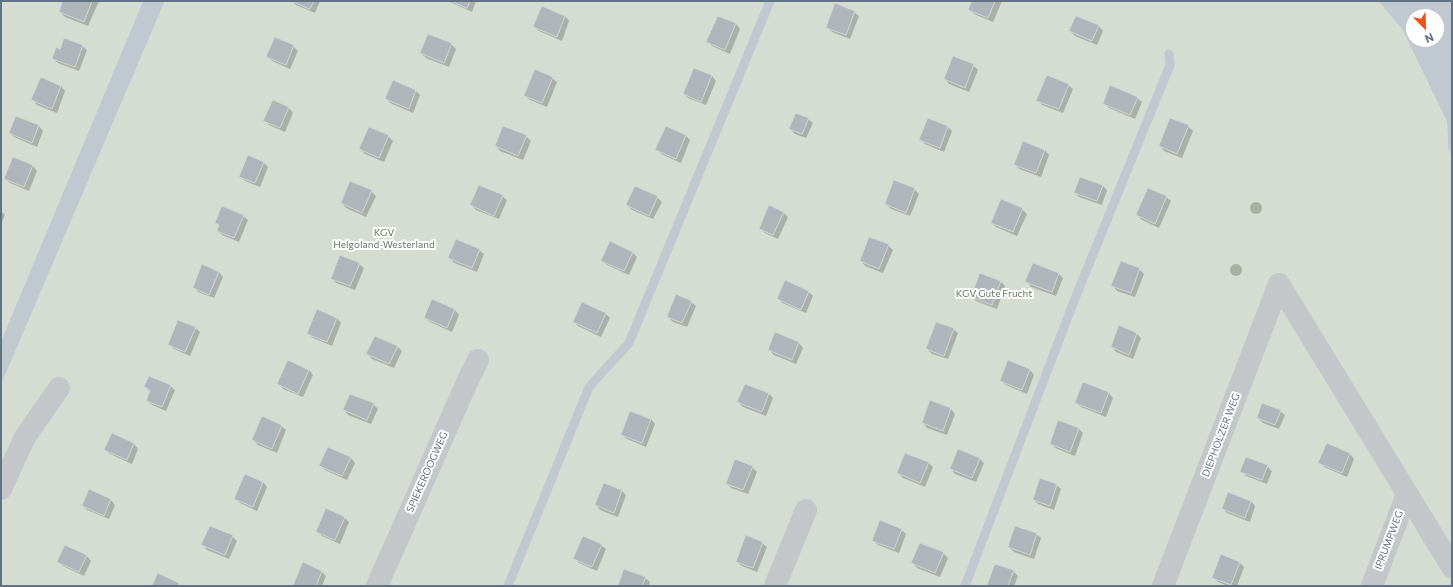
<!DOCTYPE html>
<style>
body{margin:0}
#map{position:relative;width:1453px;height:587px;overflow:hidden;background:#f5f5f0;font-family:Commissioner,sans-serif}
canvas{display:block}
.frame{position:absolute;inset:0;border:2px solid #617283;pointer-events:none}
.north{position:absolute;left:1405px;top:8px;width:40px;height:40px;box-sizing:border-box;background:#fff;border:1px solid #c0c7cd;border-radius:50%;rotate:157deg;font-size:11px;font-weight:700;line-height:16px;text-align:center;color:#617283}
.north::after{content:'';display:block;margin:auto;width:14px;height:18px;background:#ee5416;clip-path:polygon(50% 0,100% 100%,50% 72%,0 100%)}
</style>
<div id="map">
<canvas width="1453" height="587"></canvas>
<div class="frame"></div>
<div class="north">N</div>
</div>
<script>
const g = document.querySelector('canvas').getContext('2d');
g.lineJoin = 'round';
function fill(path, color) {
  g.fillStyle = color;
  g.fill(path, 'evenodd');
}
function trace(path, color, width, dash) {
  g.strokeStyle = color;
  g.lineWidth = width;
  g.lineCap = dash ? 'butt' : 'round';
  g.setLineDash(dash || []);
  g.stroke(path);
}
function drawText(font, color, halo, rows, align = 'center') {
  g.font = font + ' Commissioner,sans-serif';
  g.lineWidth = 4;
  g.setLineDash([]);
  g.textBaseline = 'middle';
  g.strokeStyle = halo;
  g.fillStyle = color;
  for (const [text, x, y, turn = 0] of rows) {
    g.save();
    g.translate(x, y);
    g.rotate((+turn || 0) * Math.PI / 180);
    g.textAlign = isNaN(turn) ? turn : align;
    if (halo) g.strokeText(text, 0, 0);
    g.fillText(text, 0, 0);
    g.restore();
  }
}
fill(new Path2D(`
 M1,1h142l-142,340z
 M165,1h1213l24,28 45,93 1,26 4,9v429h-1451v-201z`), '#d5dcd1');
fill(new Path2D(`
 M143,1h22l-164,384v-44z
 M1378,1h74v156l-4,-9 -1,-26 -45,-93zM1413,16h24v24h-24z`), '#bfc9cf');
fill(new Path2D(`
 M64,1h35l-11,25 -23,-9 -5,-5z
 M292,1h28l-5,12 -19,-8z
 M448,1h28l-4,11z
 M973,1h29l-9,21 -19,-8 -5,-5z
 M542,7l23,9 4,5 -7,20 -23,-10 -5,-4z
 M854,12l5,4 -9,23 -18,-7 -5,-5z
 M718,17l18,7 4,5 -10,25 -18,-8 -4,-4z
 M1076,17l23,9 4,5 -6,14 -22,-9 -5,-5z
 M451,44l5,5 -7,18 -23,-9 -5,-5z
 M82,46l5,4 -8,21 -21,-8 -5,-4 7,-9z
 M293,46l5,5 -8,18 -18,-8 -5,-5z
 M973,65l5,5 -9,22 -20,-8 -4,-5z
 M695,69l17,7 4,5 -10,24 -18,-7 -4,-4z
 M552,78l5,4 -10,25 -17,-7 -5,-4z
 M1068,85l5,4 -10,24 -21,-8 -4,-5z
 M61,86l4,5 -8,22 -20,-8 -4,-5z
 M416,91l4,4 -7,18 -23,-10 -4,-5z
 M1137,98l5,4 -7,17 -26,-11 -5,-4z
 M273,101l16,7 4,5 -8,19 -16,-7 -4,-4z
 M16,117l23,9 4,5 -6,16 -23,-10 -4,-4z
 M808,119l5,4 -7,15 -11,-4 -5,-5z
 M929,119l19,8 4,4 -8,21 -19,-8 -4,-4z
 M1188,126l5,5 -11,27 -18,-7 -4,-5z
 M388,136l5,5 -9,21 -19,-8 -5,-5z
 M526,136l5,5 -8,19 -23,-9 -4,-5z
 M686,136l4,4 -9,23 -20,-9 -4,-5z
 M1045,150l4,5 -8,22 -22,-8 -4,-5z
 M14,158l19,8 4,5 -8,20 -19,-8 -5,-4z
 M264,163l4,4 -8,20 -15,-6 -5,-5z
 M1102,185l5,5 -5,15 -23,-8 -4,-4z
 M914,189l5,5 -9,22 -19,-7 -5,-5z
 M371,191l5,5 -10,21 -20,-9 -4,-5z
 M502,196l5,4 -8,19 -23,-9 -5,-5z
 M657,197l5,5 -9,17 -21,-9 -5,-5z
 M1166,197l5,4 -12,27 -17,-8 -5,-5z
 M1022,209l5,5 -10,22 -21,-9 -4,-4z
 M1,211l4,4 -4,9z
 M783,212l5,5 -10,22 -13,-6 -5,-4z
 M243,216l5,4 -9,22 -17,-7 -4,-4 1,-5 -3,-3z
 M888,245l5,5 -10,23 -18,-7 -4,-5z
 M479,250l5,4 -7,18 -23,-9 -4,-5z
 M632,252l5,5 -8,18 -22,-10 -5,-4z
 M359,264l5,4 -9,22 -19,-7 -4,-5z
 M1034,264l25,10 4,4 -7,18 -25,-9 -4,-5z
 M203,265l16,7 4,5 -9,21 -16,-6 -4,-5z
 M1139,269l5,5 -9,23 -18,-6 -4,-5z
 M981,274l20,8 4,4 -8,23 -21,-8 -4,-5z
 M786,281l23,11 4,4 -7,17 -24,-10 -4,-5z
 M433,300l22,10 4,5 -7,17 -22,-10 -5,-4z
 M691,302l5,4 -9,21 -14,-5 -5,-5z
 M605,313l5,5 -9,19 -23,-11 -4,-4z
 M337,318l4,5 -9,23 -19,-8 -5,-5z
 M1120,327l17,7 4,4 -8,21 -17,-7 -4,-5z
 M195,328l5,4 -10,24 -16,-7 -5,-5z
 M953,329l5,4 -10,26 -16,-5 -5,-5z
 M776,333l23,10 4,5 -7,16 -22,-9 -5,-5z
 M397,346l5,5 -8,17 -22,-9 -5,-5z
 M1009,362l21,8 4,5 -7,19 -21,-9 -5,-4z
 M309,370l4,5 -10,22 -20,-8 -4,-5z
 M1084,384l25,9 4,5 -7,19 -25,-10 -5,-4z
 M745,385l24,9 4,4 -7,18 -23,-9 -5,-5z
 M170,386l5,4 -9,21 -14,-6 -5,-4 3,-9 -5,-5z
 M931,402l20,7 4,5 -8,21 -20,-7 -4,-5z
 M373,404l5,5 -7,15 -23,-9 -4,-5z
 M1280,411l5,4 -6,14 -16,-6 -5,-5z
 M651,419l4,5 -9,23 -19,-8 -5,-4z
 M281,426l5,4 -9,23 -19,-8 -5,-5z
 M1078,428l5,5 -8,23 -20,-8 -4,-4z
 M112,434l22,10 4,5 -6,15 -22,-10 -5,-4z
 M1327,445l23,9 4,5 -7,18 -23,-10 -4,-5z
 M329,448l22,10 4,5 -8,17 -22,-10 -5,-4z
 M979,458l5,5 -8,19 -21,-8 -4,-5z
 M928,462l5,5 -8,20 -22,-9 -5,-5z
 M1267,466l5,5 -5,13 -21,-8 -4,-5z
 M752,467l5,5 -9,22 -17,-6 -4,-5z
 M263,482l4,5 -10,24 -17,-8 -5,-5z
 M604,484l18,7 4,4 -8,22 -18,-7 -4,-5z
 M1056,485l5,4 -7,21 -16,-6 -4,-4z
 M89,491l22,9 4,5 -6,14 -22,-9 -4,-4z
 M1251,501l4,5 -5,16 -23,-9 -4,-4z
 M345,518l4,4 -9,22 -18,-8 -5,-4z
 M901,530l5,4 -7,19 -21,-8 -5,-4z
 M1036,534l5,4 -7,21 -20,-7 -5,-5z
 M232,536l5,5 -8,18 -22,-9 -4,-5z
 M762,543l5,4 -10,25 -15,-6 -5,-4z
 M601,545l5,4 -9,22 -18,-8 -4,-5z
 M66,546l21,10 4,5 -7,15 -21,-10 -5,-4z
 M943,553l5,5 -8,19 -23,-9 -4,-5z
 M1222,556l18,7 4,4 -7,19h-9l-10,-4 -4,-4z
 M1013,571l5,5 -4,10h-26z
 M322,572l4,4 -4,10h-28z
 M645,578l5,4 -1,4h-30z`), '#0003');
trace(new Path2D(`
 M508,586l81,-199 40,-44 141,-342
 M965,586l109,-285 96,-236 -1,-11`), '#bfc9cf', 9);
const building = new Path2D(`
 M63,1h29l-8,21 -25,-10z
 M292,1h22l-4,8z
 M451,1h19l-3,7z
 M972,1h23l-7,17 -20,-8z
 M835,3l20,8 -9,24 -20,-7z
 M542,6l23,10 -8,21 -24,-10z
 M718,16l18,7 -11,27 -19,-8z
 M1076,16l23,9 -7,16 -23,-10z
 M428,34l24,9 -8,20 -24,-10z
 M275,37l19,8 -8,20 -20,-8z
 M64,38l19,7 -8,22 -23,-8 4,-12 4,2z
 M953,56l21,8 -9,24 -21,-9z
 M694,68l18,7 -11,27 -18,-8z
 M535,69l18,8 -11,26 -18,-7z
 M1047,75l22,9 -10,25 -23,-8z
 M41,77l20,9 -9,23 -21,-9z
 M393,80l23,10 -7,19 -24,-10z
 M1110,85l28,12 -8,18 -27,-11z
 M273,100l16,7 -9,21 -17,-7z
 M796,113l13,5 -7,16 -13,-5z
 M16,116l23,9 -7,18 -23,-10z
 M928,118l20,8 -8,22 -21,-8z
 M1170,118l19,7 -12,29 -18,-8z
 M503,126l24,9 -9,21 -23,-10z
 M666,126l20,9 -10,24 -21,-9z
 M369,127l20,8 -10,23 -20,-9z
 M1023,141l22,9 -9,23 -22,-8z
 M248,155l16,7 -9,21 -16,-6z
 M13,157l20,8 -9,22 -20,-8z
 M1080,177l23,8 -6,16 -23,-8z
 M894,180l21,8 -9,25 -21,-9z
 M350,181l22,9 -10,23 -21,-10z
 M479,185l24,10 -9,21 -24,-11z
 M635,186l23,10 -9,20 -23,-11z
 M1148,188l19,8 -12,28 -19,-9z
 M1001,199l22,9 -10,24 -22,-9z
 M769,205l15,7 -11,23 -14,-6z
 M222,206l22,9 -10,23 -17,-7 2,-6 -4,-2z
 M869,237l20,7 -10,25 -19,-8z
 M456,239l24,10 -8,19 -24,-10z
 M610,241l23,11 -9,19 -23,-10z
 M340,255l20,8 -10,23 -19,-7z
 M1121,261l19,7 -9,25 -20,-7z
 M1033,263l26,10 -7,19 -27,-10z
 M202,264l17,8 -10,23 -16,-7z
 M980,273l21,8 -9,24 -21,-8z
 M785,280l24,11 -8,19 -24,-11z
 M676,294l16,7 -10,22 -15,-6z
 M432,299l23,10 -8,19 -23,-10z
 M582,302l24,11 -9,20 -24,-11z
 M317,309l20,9 -10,24 -20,-8z
 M178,320l18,7 -11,25 -17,-7z
 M936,322l18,6 -10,28 -18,-7z
 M1119,325l18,8 -8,22 -18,-8z
 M775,332l24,10 -7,18 -24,-10z
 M375,336l23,10 -9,18 -23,-10z
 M288,360l21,10 -11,24 -21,-10z
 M1008,360l22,9 -8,21 -22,-9z
 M149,376l22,9 -9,22 -16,-6 4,-11 -6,-3z
 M1083,382l26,10 -8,21 -26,-10z
 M745,384l24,9 -7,19 -25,-10z
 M350,394l24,9 -7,17 -24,-10z
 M930,400l21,8 -8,23 -21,-8z
 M1262,403l19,7 -6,15 -18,-7z
 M630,411l21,8 -9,24 -21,-8z
 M262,416l20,9 -10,24 -20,-9z
 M1058,420l21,8 -9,24 -20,-8z
 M112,433l22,10 -7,17 -23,-10z
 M1327,443l23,10 -8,20 -24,-10z
 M328,447l23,10 -9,19 -23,-10z
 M958,449l22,9 -8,20 -22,-9z
 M905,453l24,9 -9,21 -23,-10z
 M1246,457l22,8 -6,15 -22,-8z
 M735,459l18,7 -10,24 -17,-6z
 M245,474l18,8 -10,25 -19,-8z
 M1040,478l17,6 -7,22 -17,-6z
 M604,483l18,7 -8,23 -19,-8z
 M89,489l22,10 -7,17 -22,-10z
 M1228,492l23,9 -6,17 -23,-9z
 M326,508l19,9 -10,23 -19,-8z
 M880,520l22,9 -8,20 -22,-8z
 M210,526l23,9 -8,20 -24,-10z
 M1015,526l22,7 -7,22 -22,-8z
 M746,535l17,7 -10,26 -17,-6z
 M583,536l19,8 -10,23 -19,-8z
 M920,543l24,9 -9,21 -24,-10z
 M65,545l22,10 -8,17 -22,-10z
 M1221,554l19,8 -9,23 -19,-7z
 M303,562l19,9 -6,15h-23z
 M995,564l19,6 -6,16h-21z
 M624,569l22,8 -4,9h-24z
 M158,573l21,10 -1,3h-26z`);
fill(building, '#aeb5bb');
trace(building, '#d6d6d3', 1);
trace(new Path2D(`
 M1279,284l173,283
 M1,489l24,-52 34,-49
 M377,586l91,-206 10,-20
 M775,586l31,-76
 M1163,586l116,-302
 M1372,586l35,-92`), '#c3c7ca', 22);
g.fillStyle = '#a5b1a1';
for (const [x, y] of [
 [1256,208],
 [1236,270]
]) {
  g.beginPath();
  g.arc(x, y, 6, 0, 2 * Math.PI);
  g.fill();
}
drawText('10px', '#647a61', '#fff', [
 ["KGV",384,233],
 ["Helgoland-Westerland",384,245],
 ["KGV Gute Frucht",994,294]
]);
drawText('10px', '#617283', '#fff', [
 ["DIEPHOLZER WEG",1221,435,-69],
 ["SPIEKEROOGWEG",427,472,-66],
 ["IPRUMPWEG",1389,540,-69]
]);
</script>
